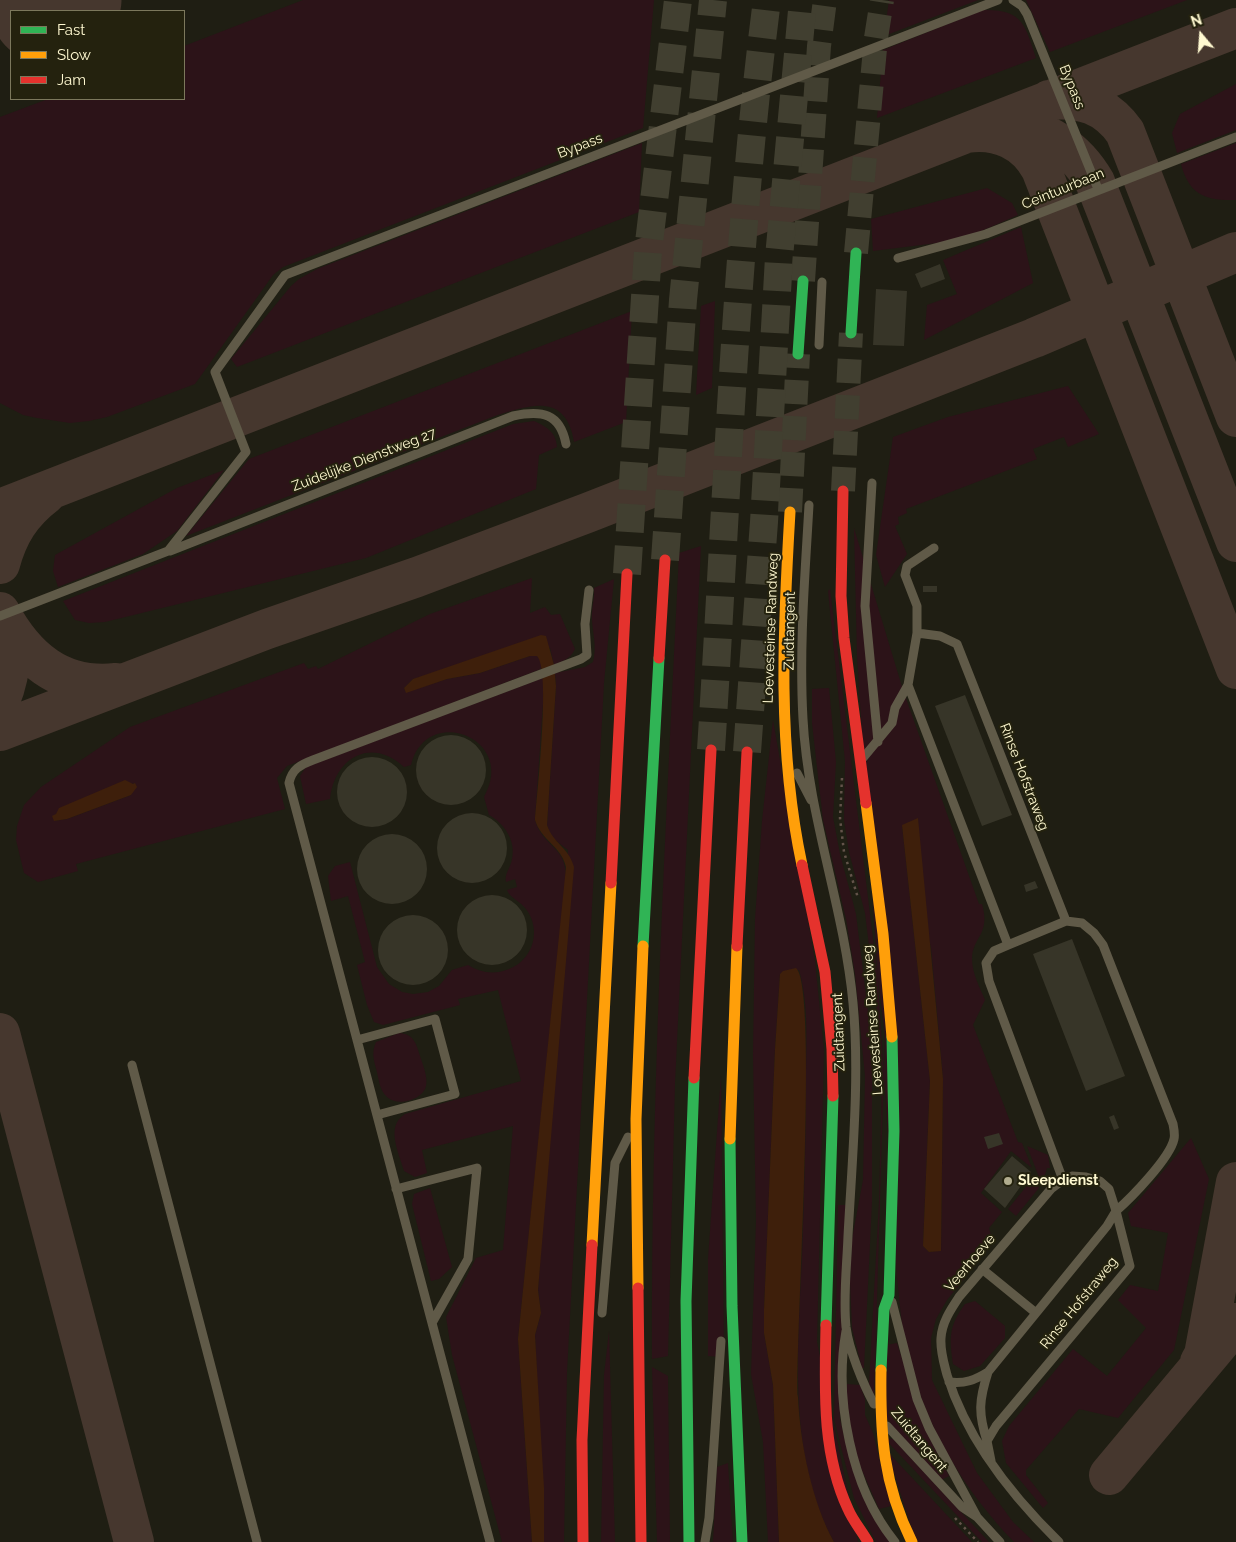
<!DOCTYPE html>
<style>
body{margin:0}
#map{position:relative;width:1236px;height:1542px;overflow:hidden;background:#1f1e13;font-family:Raleway,sans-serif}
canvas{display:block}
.legend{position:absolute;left:10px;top:10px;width:175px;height:90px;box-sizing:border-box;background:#24220e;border:1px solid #7c785c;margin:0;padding:6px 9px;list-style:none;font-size:15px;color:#fff9d1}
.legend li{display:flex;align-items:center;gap:10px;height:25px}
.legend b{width:25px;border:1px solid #7c785c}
.north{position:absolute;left:1176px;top:10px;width:50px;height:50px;-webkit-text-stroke:4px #24220e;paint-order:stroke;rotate:342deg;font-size:14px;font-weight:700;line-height:20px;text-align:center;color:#fff9d1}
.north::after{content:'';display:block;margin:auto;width:18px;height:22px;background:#fff9d1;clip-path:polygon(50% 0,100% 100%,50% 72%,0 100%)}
</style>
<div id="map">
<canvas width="1236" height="1542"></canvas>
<ul class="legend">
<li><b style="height:6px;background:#30b455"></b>Fast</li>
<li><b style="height:6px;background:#ff9f0a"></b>Slow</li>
<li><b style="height:6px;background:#e5322d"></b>Jam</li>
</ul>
<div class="north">N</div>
</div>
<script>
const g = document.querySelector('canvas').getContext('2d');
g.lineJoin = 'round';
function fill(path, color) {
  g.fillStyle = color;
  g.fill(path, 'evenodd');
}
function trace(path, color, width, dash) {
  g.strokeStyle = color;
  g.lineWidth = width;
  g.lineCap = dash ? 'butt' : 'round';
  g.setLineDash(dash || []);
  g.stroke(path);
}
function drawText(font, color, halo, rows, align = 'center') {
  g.font = font + ' Raleway,sans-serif';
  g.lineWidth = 4;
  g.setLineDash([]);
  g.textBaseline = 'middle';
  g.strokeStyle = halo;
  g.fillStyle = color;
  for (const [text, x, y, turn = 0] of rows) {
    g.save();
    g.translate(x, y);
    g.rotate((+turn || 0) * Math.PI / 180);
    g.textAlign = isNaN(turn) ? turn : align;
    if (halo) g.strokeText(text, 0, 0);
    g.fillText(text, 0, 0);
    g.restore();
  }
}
fill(new Path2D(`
 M303,0h351l-11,128 -360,139 -10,8 -78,109 -88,33 -18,4 -19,2 -33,-5 -14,-3 -23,-12v-286l48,-18h136v-53z
 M889,0h89l-94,36z
 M1026,0h161l-137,52z
 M983,10c40,-1 42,15 53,48l-159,60 6,-68z
 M1236,84v46l-59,23 -5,-20 8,-19z
 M642,143l-3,69 -402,155 -6,-8 60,-73 8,-7 18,-10z
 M1236,143v57c-30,1 -47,-5 -55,-36z
 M987,188l25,15 6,12 -57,25 -88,11 -2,-32z
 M1021,227l12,56 -109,57 3,-35 30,-11 -14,-34z
 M715,301l-3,87 -16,7 5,-89z
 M632,311l-6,111 -52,20c-8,-50 -44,-37 -79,-26l-309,120 63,-77z
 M1068,386l31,48 -31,13 -4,-10 -31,12 4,10 -131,50 1,4 -9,4 1,7 -4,2 12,28 -22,33 -9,-32 17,-118 55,-20z
 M534,421c13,6 22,11 23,26l-18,8 -3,34 -170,69 -261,64 -16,1 -14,-3 -12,-19 450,-177z
 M224,470l-47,61 -34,23 -85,33 -5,-16 2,-16 122,-67z
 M854,528l49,162 76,214h3c9,31 -10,33 -10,55 0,14 8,29 13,41l-12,25 45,117 4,1 10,25 -21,-17 -30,42 21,19 -13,16 4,14 -46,58 -11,19 -5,19 1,42 45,93 36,49 21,20h-20c-51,-53 -91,-119 -107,-192 -6,-23 -7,-48 -10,-72l-40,-622zM902,825l29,123 12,131 -2,171 -12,2 -6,-6 7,-165z
 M701,546l-26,537 -7,273 -16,3c-1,-269 14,-537 27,-806z
 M532,578l-2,35 15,-6 6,8 9,-1 15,35c-5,10 -12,12 -21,16l-4,-17 -137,31 -9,9 2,4 41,-13 33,-6 50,-17h7l4,4v9l-254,97 -10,12 8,31 -209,55 2,7 -40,11 -14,-9 -8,-33 1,-14 7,-21 17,-18 89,-60 174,-64 4,6 8,-3 2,3 112,-55zM135,783l-4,12 -64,24 -13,2 2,-7z
 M614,579l-10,104 -37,689 -3,170h-20l-9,-207 6,-22 -3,-23 30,-440 -17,-13 -4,-12 9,-139 -1,-13 30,-6 8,-5c4,-15 0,-27 -1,-42 -1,-11 3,-21 2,-32z
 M830,589l55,447 -11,362 -5,-14 10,-183 3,-128 -4,-53 -13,-107 -16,-61 -5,-32 1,-59 -17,-170z
 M543,678l1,11 -9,131c8,27 31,26 31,57l-48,462 14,203h-30l-50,-187 -6,-38 30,-59 27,-8 10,-124 -91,24 5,23 -12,4 -11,-6c-5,-18 -19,-45 1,-57l116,-33 -23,-91 -40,9 2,6 -77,20 -9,-3 -7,-17 -10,-40 8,-3 -17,-66 -17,5 -3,-25 7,-10 15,-4 27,105 12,17 13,8 11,2 15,-2 11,-6 13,-16 16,-5c13,8 26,10 41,4 24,-9 33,-39 17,-60 -5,-7 -17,-12 -19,-19l10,-3 -2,-8 -9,3c-2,-8 5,-15 6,-23 4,-18 -7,-35 -23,-44l-5,-18c34,-59 -58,-94 -73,-32l-7,2c-33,-31 -70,-9 -74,32l-24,5 -6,-28 6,-9z
 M829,688l7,74 -3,55 7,37 16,60 13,107 3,52v129l-8,166h-2l-10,-40 -2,-46 2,-43 11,-59 2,-104 -10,-102 -9,-55 -23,-99 -11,-97v-34z
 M773,720l42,241 9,90 -7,291 41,200h-24c-47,-86 -36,-192 -32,-286 2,-59 4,-118 4,-177 0,-36 3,-75 -7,-109l-19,4 -5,75 -11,261v23l9,52 6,157h-11l-5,-100 -12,-68 5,-153 -3,-166 2,-136 7,-98z
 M399,1033c14,1 17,9 21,23 3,9 8,21 6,30 -3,14 -29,21 -39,11 -7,-6 -8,-16 -10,-25 -3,-11 -6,-19 -1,-30z
 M721,1075l3,282 -16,-1v-97z
 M1191,1138l18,41 -35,171 -56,68 -39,-9 -53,61v5l22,28 -5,5 -37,-45 -4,-22 7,-15 64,-77 34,27 39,-48 -28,-28 12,-15 28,6 10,-58 -37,-7 -3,-13z
 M1027,1146l21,9 2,13h-3l-5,17z
 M1034,1177l5,11 -23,28 -8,-7z
 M430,1188l22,79 -13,12 -8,2 -19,-77 2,-10z
 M838,1205h8l-6,214 5,21 46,102h-15l-22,-44 -20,-79z
 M975,1301l30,25v12l-25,28 -16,5 -11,-7c-4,-27 -4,-38 12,-60z
 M609,1331l6,211h-14l3,-167z
 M897,1343l28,86 24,47 -8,4 -20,-19 -37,-46 2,-70z
 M652,1367l16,9 2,166h-13z
 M847,1384l13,1 5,14v16l8,18 18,73 -12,3 -19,-43 -13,-47z
 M884,1438l9,1 96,103h-7z
 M887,1451l85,91h-56z
 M728,1463l5,79h-20l4,-75z`), '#2c1318');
fill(new Path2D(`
 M541,635l5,1 8,29 2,21 -9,139c7,20 21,21 27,42l-36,423 3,23 -6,22 9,153v54h-12l-14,-203 48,-472c-4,-20 -25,-27 -31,-47 2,-26 16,-150 2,-164h-7l-50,17 -33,6 -41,14 -2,-5 9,-9z
 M125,780l8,4 2,-1 2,4 -6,8 -64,24 -13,2 -2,-5 4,-2 3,-6z
 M918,818l25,261 -2,172 -12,1 -6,-6 7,-165 -28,-256z
 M796,968c23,19 -1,375 2,429 2,46 14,105 36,145h-55l-6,-157 -9,-52v-23l11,-261 5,-75 3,-3z`), '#3e1f0b');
trace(new Path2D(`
 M1049,100c32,-3 57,5 76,32l111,285
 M1005,126c39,1 71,23 90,56l141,360
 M966,133c32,-5 60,8 75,36l195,500
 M0,509l1236,-481
 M0,564c8,-30 21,-51 46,-70
 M0,612c25,46 60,77 116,71
 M0,701c11,-27 14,-52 5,-80
 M0,731l267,-102 150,-52 170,-64 447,-175 202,-86
 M0,1033l134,509
 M1200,1362l4,-7 32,-173
 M1109,1475l127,-152`), '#46372e', 40);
trace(new Path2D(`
 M42,11l29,-11`), '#46372e', 101);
fill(new Path2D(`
 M940,264l5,15 -24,9 -6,-14z
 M876,289l31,2 -3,55 -31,-1z
 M923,586h14v6h-14z
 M965,695l47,120 -30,11 -47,-120z
 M416 770a35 35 0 1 1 70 0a35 35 0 1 1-70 0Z
 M337 792a35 35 0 1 1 70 0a35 35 0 1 1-70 0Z
 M437 848a35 35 0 1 1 70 0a35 35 0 1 1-70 0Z
 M357 869a35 35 0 1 1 70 0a35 35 0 1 1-70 0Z
 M1035,881l3,7 -12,4 -2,-7z
 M457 930a35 35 0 1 1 70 0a35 35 0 1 1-70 0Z
 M378 950a35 35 0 1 1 70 0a35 35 0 1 1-70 0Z
 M1072,939l53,137 -39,15 -53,-137z
 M1114,1115l5,13 -5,2 -5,-13z
 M999,1133l4,11 -15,5 -4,-12z
 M1012,1156l19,16 -26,36 -21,-19z`), '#373528');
trace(new Path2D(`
 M856,253l20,-215 6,-38
 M803,281l16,-235 6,-46
 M843,491l8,-158
 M790,512l8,-158`), '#413f30', 24, [24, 12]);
trace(new Path2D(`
 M665,560l18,-260 30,-300
 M627,574l21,-323 30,-251
 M711,750c16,-250 24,-502 56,-750
 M747,752l17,-230 15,-265 24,-257`), '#413f30', 28, [28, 14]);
trace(new Path2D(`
 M842,778l-2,40 4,34 14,46
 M955,1518l23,24`), '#63534a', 2.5, [2.5, 4]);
trace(new Path2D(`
 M1013,0l9,6 5,8 71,175
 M898,258l88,-24 250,-97
 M819,345l3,-63
 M872,483l-7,123 13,136
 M809,505c-4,71 -10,143 -6,214 5,97 41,188 50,284 7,73 -1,158 -5,233 -1,29 -5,61 -2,91 3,23 17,57 28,77
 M934,548l-27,18 -2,9 12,31v27l-9,52 100,260 -14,6 -8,12 3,18 74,199
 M170,551l343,-135c29,-6 47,-3 53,28
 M0,616l168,-65 78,-99 -31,-80 70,-97 713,-275
 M917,633l23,3 17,8 109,277 16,2 12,10 9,12 70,179c1,5 2,11 1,15 -4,19 -43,59 -58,72l14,55 -134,160 -9,15 4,20
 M863,758l29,-35 3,-15 13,-23
 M797,773l14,27
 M1008,945l58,-24
 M357,1040l78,-21 20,75 -78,21
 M132,1065l125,477
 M396,1189l81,-21 -9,91 -36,64
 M982,1269l54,44
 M892,1302l25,97 12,29 48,89
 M602,1313l13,-150 13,-26
 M846,1331c-12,68 5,157 49,211
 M949,1382c16,2 26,-2 39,-10
 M887,1426l75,81 15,10 23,25
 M987,1441c-9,-28 -8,-41 1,-69l119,-146 9,-15 -7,-22 -9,-8 -14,-4 -14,-1 -9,4 -12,9 -92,108c-8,12 -17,25 -18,41 -1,13 3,25 6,37 20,65 65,121 112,167
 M490,1542l-201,-759c3,-14 11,-18 24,-23l268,-101 6,-4 -2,-31 4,-34
 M705,1542l4,-24 12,-177`), '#605a48', 9);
trace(new Path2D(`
 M851,333l5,-80
 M798,354l5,-73
 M643,946l16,-288
 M730,1139l2,167 10,236
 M826,1325l7,-229
 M881,1370l3,-61 5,-14 5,-164 -2,-94
 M689,1542l-3,-241 8,-223`), '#30b455', 11);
trace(new Path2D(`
 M790,512c-7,118 -13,236 12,353
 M866,803l17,131 9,103
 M730,1139l7,-193
 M592,1245l19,-362
 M638,1288l-2,-169 7,-173
 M881,1370c-1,64 2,114 31,172`), '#ff9f0a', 11);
trace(new Path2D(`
 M843,491l-2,105 3,42 22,165
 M659,658l6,-98
 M802,865l23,107 7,77 1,47
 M611,883l16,-309
 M737,946l10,-194
 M694,1078l17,-328
 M638,1288l3,254
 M826,1325c-1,62 -5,126 22,184 5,12 14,22 20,33
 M583,1542l-1,-102 10,-195`), '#e5322d', 11);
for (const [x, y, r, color] of [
 [1008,1181,5,"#b1ac8e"]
]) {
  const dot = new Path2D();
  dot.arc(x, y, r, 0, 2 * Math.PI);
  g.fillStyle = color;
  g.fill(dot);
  trace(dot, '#24220e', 2);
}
drawText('14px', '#fff9d1', '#24220e', [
 ["Bypass",1072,87,68],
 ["Bypass",580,146,-21],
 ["Ceintuurbaan",1063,189,-22],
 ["Zuidelijke Dienstweg 27",364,460,-21],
 ["Loevesteinse Randweg",771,628,-88],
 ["Zuidtangent",790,631,-89],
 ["Rinse Hofstraweg",1024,777,69],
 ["Loevesteinse Randweg",873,1020,-94],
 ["Zuidtangent",839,1032,-92],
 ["Veerhoeve",970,1263,-50],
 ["Rinse Hofstraweg",1079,1303,-51],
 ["Zuidtangent",919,1440,50]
]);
drawText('bold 14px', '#fff9d1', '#24220e', [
 ["Sleepdienst",1018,1181]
], 'left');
</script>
